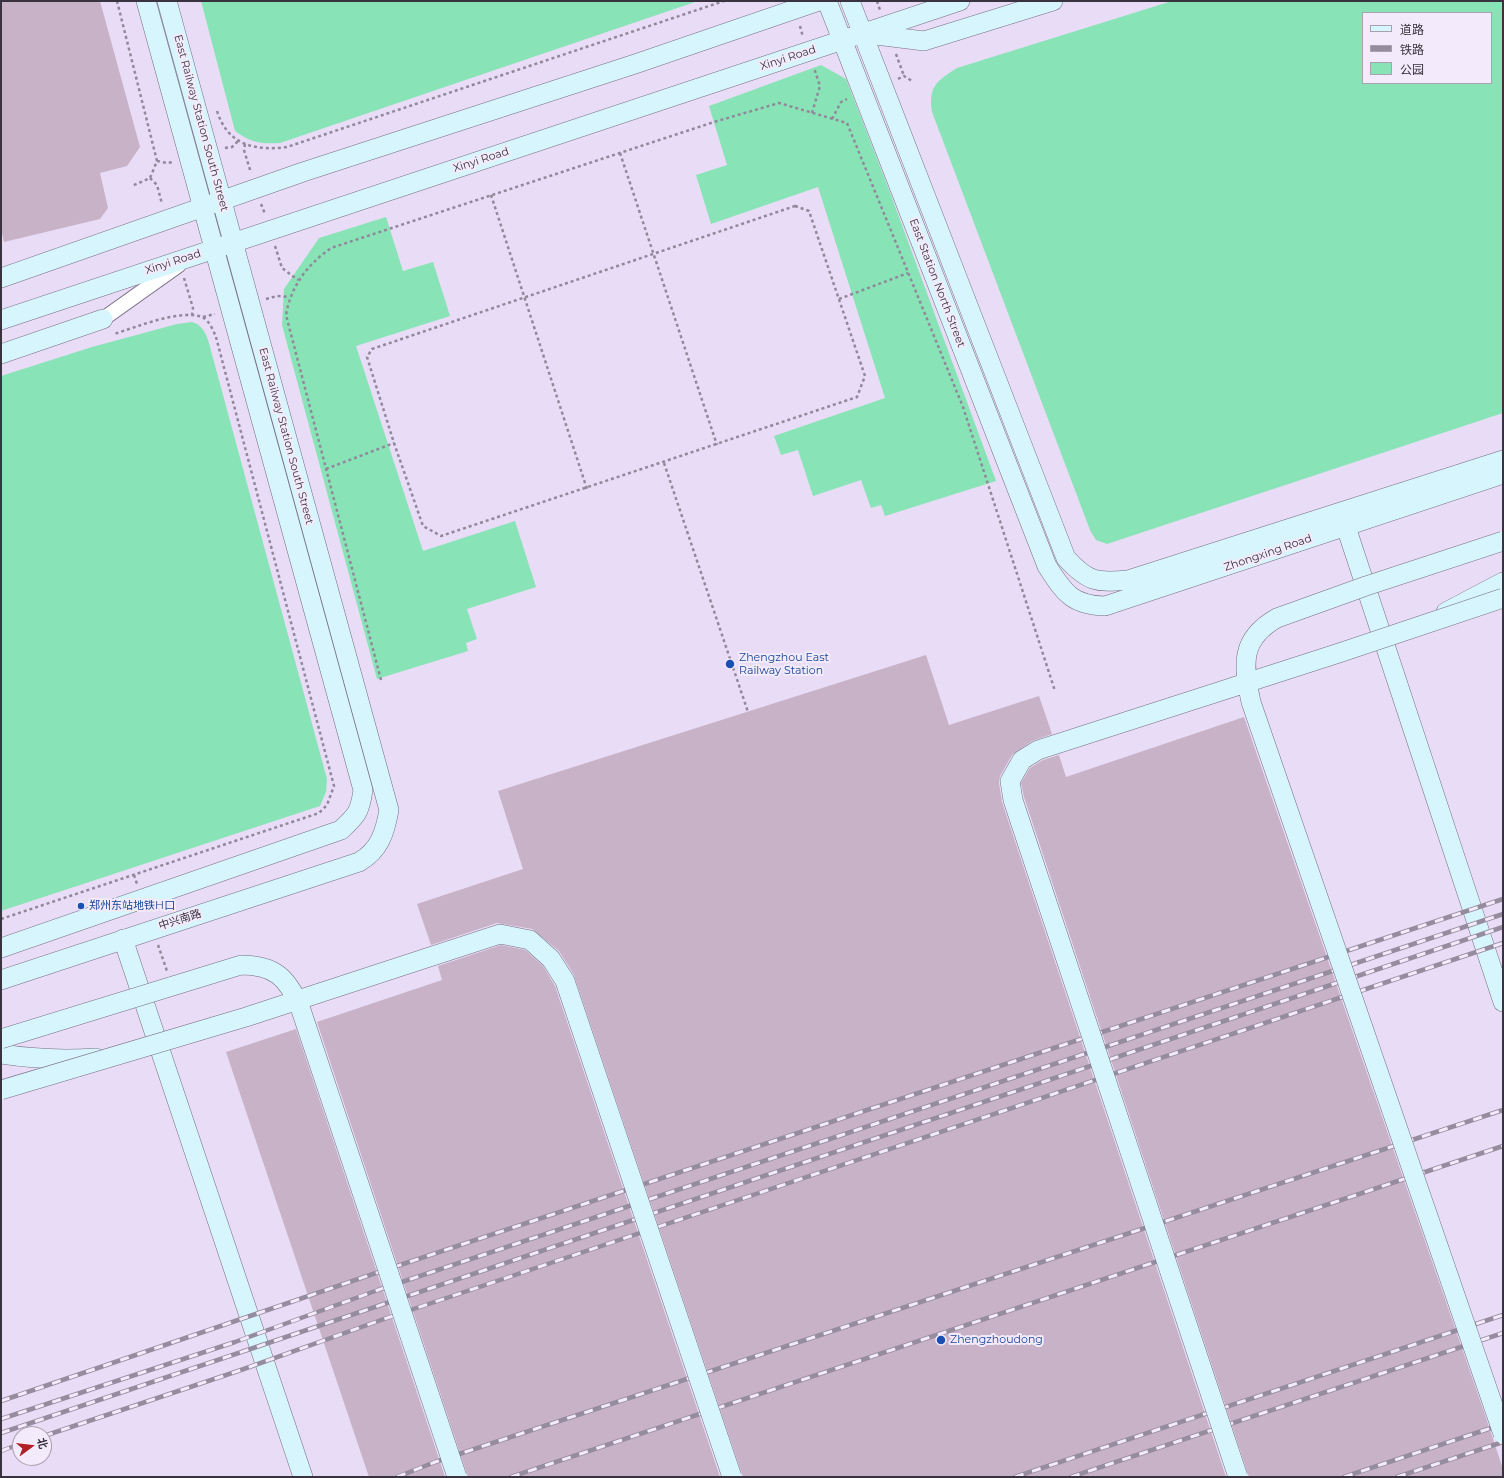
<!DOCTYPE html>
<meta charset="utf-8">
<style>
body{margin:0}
#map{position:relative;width:1504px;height:1478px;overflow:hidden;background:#e8dcf6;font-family:Montserrat,"Noto Sans SC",sans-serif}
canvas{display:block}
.frame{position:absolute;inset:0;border:2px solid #38333e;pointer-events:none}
.legend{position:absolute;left:1362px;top:12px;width:130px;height:72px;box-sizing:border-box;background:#f3ebfb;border:1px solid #a8a1af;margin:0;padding:5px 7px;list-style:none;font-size:12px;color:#38333e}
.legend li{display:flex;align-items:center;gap:8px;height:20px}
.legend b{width:20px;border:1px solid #a8a1af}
.north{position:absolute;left:12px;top:1426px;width:40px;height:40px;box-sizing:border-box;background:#f3ebfb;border:1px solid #a8a1af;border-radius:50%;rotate:75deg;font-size:11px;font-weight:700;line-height:16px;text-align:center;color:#38333e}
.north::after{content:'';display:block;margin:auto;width:14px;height:18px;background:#b12024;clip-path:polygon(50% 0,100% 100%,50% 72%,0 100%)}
</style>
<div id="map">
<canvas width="1504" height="1478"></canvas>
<div class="frame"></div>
<ul class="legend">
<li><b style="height:5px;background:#d6f5fc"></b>道路</li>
<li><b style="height:5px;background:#958c9f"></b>铁路</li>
<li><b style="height:11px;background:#88e4b6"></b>公园</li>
</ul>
<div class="north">北</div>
</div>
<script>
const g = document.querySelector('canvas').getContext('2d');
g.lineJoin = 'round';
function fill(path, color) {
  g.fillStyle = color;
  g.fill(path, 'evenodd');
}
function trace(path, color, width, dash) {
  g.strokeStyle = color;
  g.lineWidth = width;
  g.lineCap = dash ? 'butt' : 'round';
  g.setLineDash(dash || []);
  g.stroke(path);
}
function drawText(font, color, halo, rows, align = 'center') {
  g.font = font + ' Montserrat,"Noto Sans SC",sans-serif';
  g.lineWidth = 4;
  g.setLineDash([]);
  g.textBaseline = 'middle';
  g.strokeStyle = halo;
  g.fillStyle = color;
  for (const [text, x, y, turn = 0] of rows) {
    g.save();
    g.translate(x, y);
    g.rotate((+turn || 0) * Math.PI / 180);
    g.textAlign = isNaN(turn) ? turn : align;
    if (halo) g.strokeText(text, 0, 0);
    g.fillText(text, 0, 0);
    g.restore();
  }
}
fill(new Path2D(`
 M201,1h497l-418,142c-19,1 -29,0 -45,-12z
 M1172,1h331v412l-396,131 -11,-4 -6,-10 -158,-418c-4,-26 5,-31 25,-44zM1363,13h128v70h-128z
 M821,65l25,14 42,108 108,294 -111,35 -4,-11 -10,3 -10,-28 -48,16 -15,-46 -17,5 -7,-19 111,-38 -67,-211 -107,37 -15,-49 31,-10 -18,-59z
 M386,217l17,54 30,-9 17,54 -94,30 67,205 92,-30 21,66 -69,22 10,30 -11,4 2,8 -91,28 -95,-354 2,-36 35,-51z
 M192,322c15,4 17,22 21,36l114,421 -1,13 -6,14 -319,105v-535l91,-29 85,-23z`), '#88e4b6');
fill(new Path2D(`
 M1,1h99l40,146 -13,19 -27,7 8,35 -8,11 -96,23 -3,-14z
 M926,655l23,70 90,-29 13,38 -20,7 -20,14 -12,21 -1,7 3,19 224,675h-483l-169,-502 -15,-24 -27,-22 -35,-6 -66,22 -14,-41 106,-35 -25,-78z
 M1244,717l240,695 19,57v8h-254l-225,-680 -3,-14 9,-15 13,-8 16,-5 7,22z
 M501,945l24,5 18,16 12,20 165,491h-252l-151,-455 125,-42 -4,-14z
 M296,1029l149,448h-76l-143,-425z`), '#c8b2c7');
const street = new Path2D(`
 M103,319l76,-54`);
const secondary = new Path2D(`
 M827,1l220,565c17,26 24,39 58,40l398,-132
 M850,1l216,557c22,24 30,25 62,22l375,-120
 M868,34l56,7 129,-40
 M1,278l302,-106 332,-108 184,-63
 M1,320l959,-319
 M1,354l102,-35
 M1346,527l157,475
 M1446,612l57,-30
 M123,939l180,538
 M1,948l340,-118c16,-15 19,-18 22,-40l-217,-789
 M1,980l358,-118c21,-12 26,-30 30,-52l-222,-809
 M1,1054c32,5 63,6 95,4`);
trace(street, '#786d84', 16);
trace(secondary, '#786d84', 20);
trace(new Path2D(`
 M117,1l40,160 -7,17 -18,8
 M877,1l3,9
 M800,26l3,11
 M896,54l8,22
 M898,79l6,-3 8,5
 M217,111c11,35 39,40 70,36l437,-146
 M812,113l8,-27 -6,-18
 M832,119l9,-17 6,-3
 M245,144l-1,6 7,23
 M225,148l7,-1 6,-6
 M620,153l97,292
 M157,161l10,2 7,-1
 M150,178l7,7 5,19
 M491,195l96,294
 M261,204l4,10
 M795,206l14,5 56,165 -8,21 -416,139 -18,-10 -29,-83 -27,-86 5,-8z
 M275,246l7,22 16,12
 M184,278l9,30 -1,7
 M266,299l11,-3 12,1
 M839,299l69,-26
 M203,317l12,-3
 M664,463l84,249
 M326,469l68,-26
 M381,680l-95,-365c5,-29 21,-50 45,-67l383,-126 65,-19 68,20 116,284 92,284
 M134,875l3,9
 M1,919l318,-106 8,-8 7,-19 -118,-449c-3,-7 -7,-17 -14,-20 -23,-8 -65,10 -88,17
 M158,945l9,26`), '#91899b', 2.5, [3, 3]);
trace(street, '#fff', 14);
trace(secondary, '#d6f5fc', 19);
const rail = new Path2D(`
 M1,1401l369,-126 1133,-376
 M1,1419l234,-77 143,-52 1125,-376
 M1,1433l1502,-506
 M44,1436l197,-66 143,-51 1119,-376
 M1,1451l19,-7
 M397,1477l38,-15 1068,-352
 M511,1477l992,-331
 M1015,1477l488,-162
 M1071,1477l432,-144
 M1344,1477l159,-53
 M1397,1477l106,-35`);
trace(rail, '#958c9f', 4.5);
trace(rail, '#f3ebfb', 3, [9]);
const secondaryBridge = new Path2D(`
 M1503,541l-137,45 -89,32c-37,21 -34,46 -26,84l252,732
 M1,1039l240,-74c33,0 46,12 59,42l157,470
 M1,1090l245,-73 254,-83 30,6 21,19 14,22 167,496
 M1238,1477l-225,-677 -3,-19 12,-21 16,-10 301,-97 164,-55`);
trace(secondaryBridge, '#786d84', 20, []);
trace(secondaryBridge, '#d6f5fc', 19);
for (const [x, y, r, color] of [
 [730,664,5,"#1a4fb4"],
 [81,906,4,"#1a4fb4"],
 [941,1340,5,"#1a4fb4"]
]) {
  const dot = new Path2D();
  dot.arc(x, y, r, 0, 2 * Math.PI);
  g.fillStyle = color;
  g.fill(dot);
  trace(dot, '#f3ebfb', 1.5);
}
drawText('11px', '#38333e', '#f3ebfb', [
 ["Xinyi Road",788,58,-18],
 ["East Railway Station South Street",201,123,75],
 ["Xinyi Road",481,160,-18],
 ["Xinyi Road",173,262,-18],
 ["East Station North Street",937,283,69],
 ["East Railway Station South Street",286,436,75],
 ["Zhongxing Road",1268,553,-19],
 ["中兴南路",180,920,-18]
]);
drawText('11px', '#164399', '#f3ebfb', [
 ["Zhengzhou East",739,658],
 ["Railway Station",739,671],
 ["郑州东站地铁H口",89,906],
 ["Zhengzhoudong",950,1340]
], 'left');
</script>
